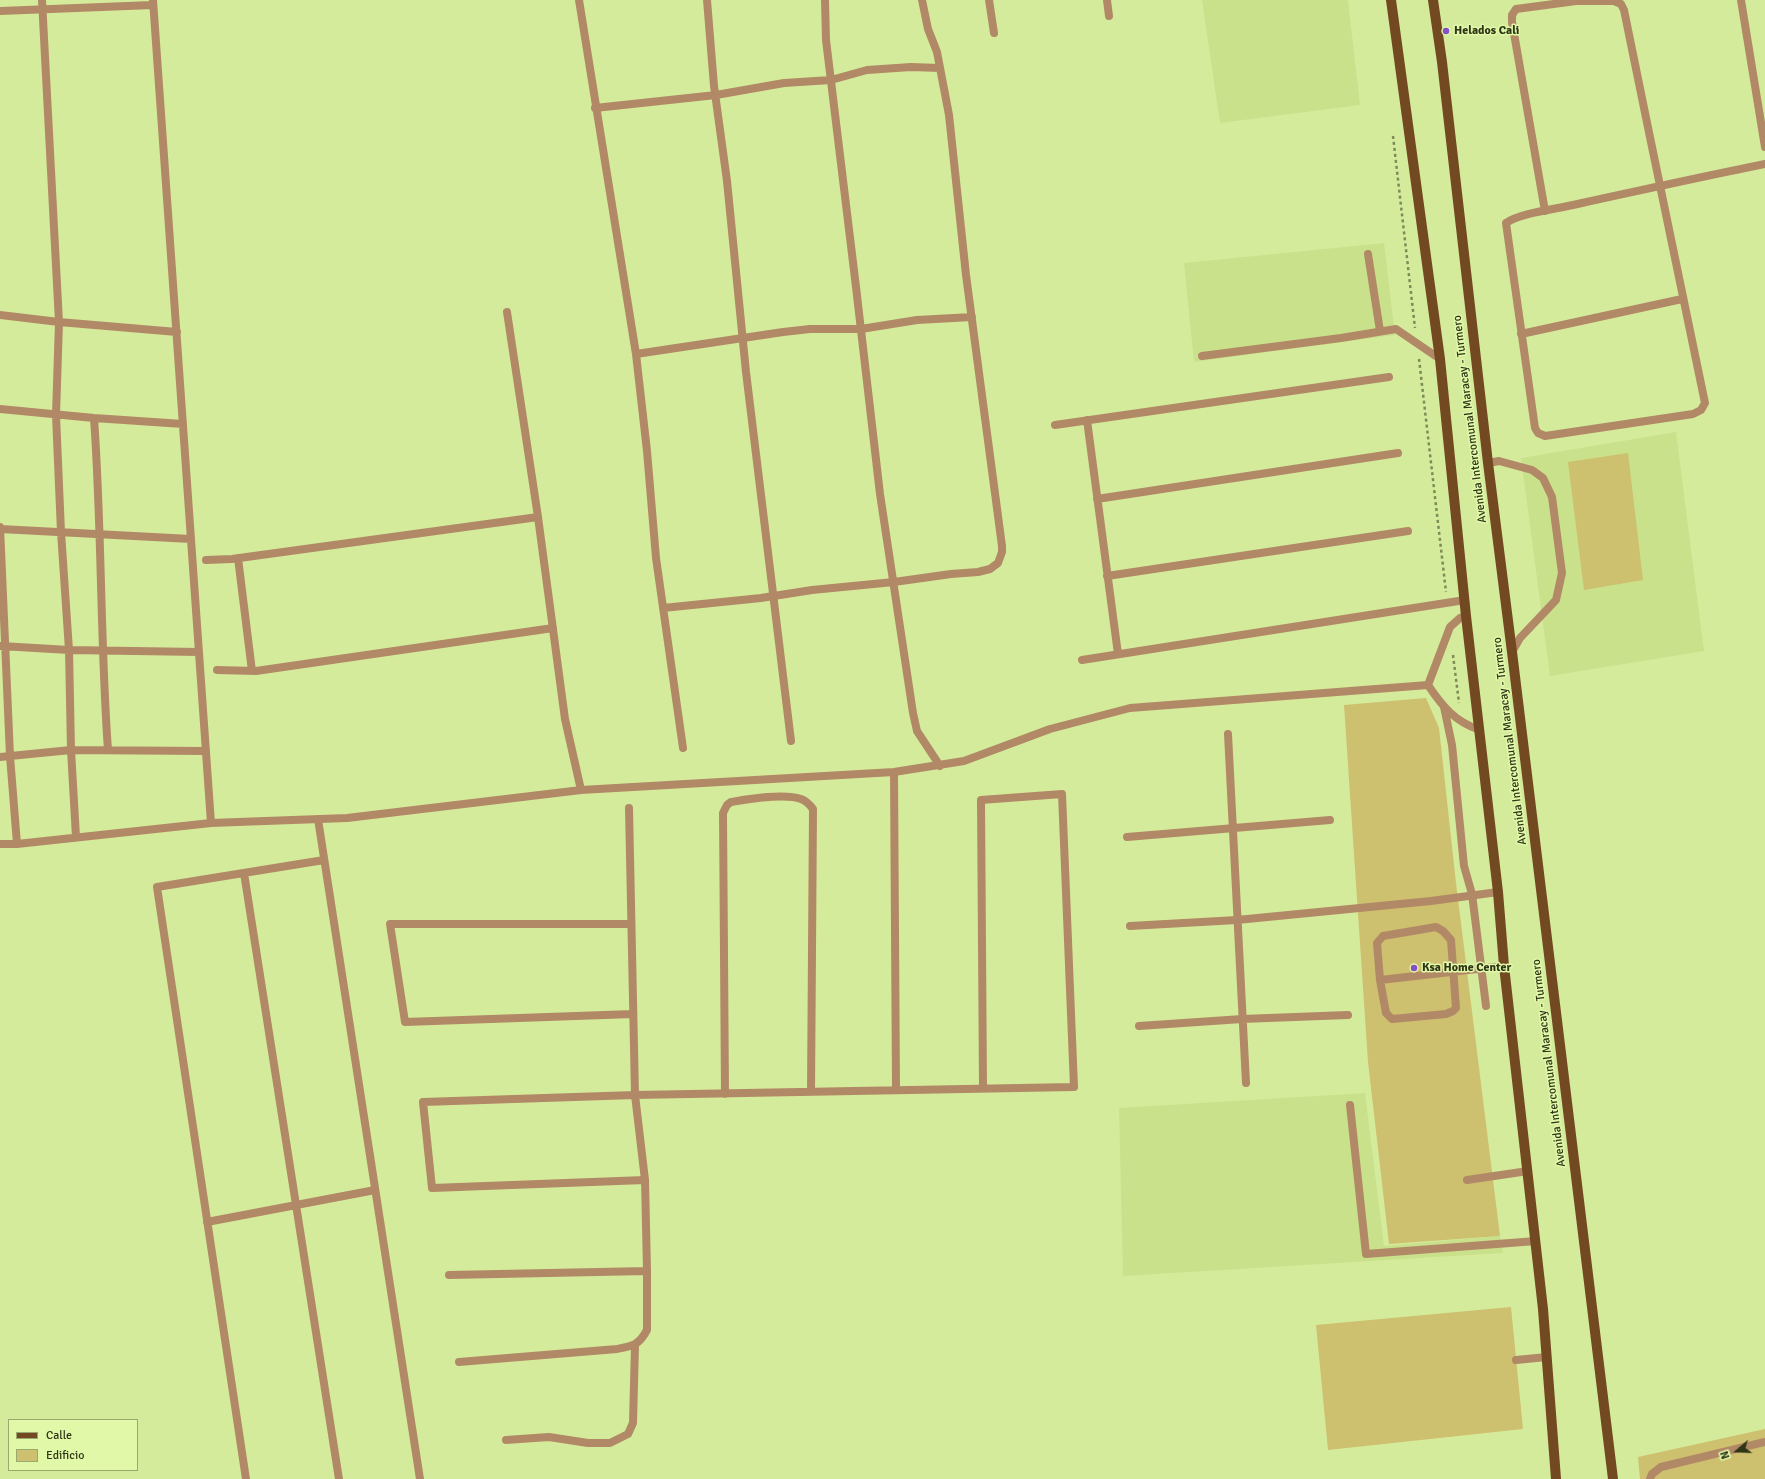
<!DOCTYPE html>
<style>
body{margin:0}
#map{position:relative;width:1765px;height:1479px;overflow:hidden;background:#d5eb9c;font-family:Signika,sans-serif}
canvas{display:block}
.legend{position:absolute;left:8px;top:1419px;width:130px;height:52px;box-sizing:border-box;background:#e2f8a9;border:1px solid #9aaa6e;margin:0;padding:5px 7px;list-style:none;font-size:12px;color:#2d3515}
.legend li{display:flex;align-items:center;gap:8px;height:20px}
.legend b{width:20px;border:1px solid #9aaa6e}
.north{position:absolute;left:1717px;top:1431px;width:40px;height:40px;-webkit-text-stroke:3px #e2f8a9;paint-order:stroke;rotate:251deg;font-size:11px;font-weight:700;line-height:16px;text-align:center;color:#2d3515}
.north::after{content:'';display:block;margin:auto;width:14px;height:18px;background:#2d3515;clip-path:polygon(50% 0,100% 100%,50% 72%,0 100%)}
</style>
<div id="map">
<canvas width="1765" height="1479"></canvas>
<ul class="legend">
<li><b style="height:5px;background:#734921"></b>Calle</li>
<li><b style="height:11px;background:#cdc06f"></b>Edificio</li>
</ul>
<div class="north">N</div>
</div>
<script>
const g = document.querySelector('canvas').getContext('2d');
g.lineJoin = 'round';
function fill(path, color) {
  g.fillStyle = color;
  g.fill(path, 'evenodd');
}
function trace(path, color, width, dash) {
  g.strokeStyle = color;
  g.lineWidth = width;
  g.lineCap = dash ? 'butt' : 'round';
  g.setLineDash(dash || []);
  g.stroke(path);
}
function drawText(font, color, halo, rows, align = 'center') {
  g.font = font + ' Signika,sans-serif';
  g.lineWidth = 3;
  g.setLineDash([]);
  g.textBaseline = 'middle';
  g.strokeStyle = halo;
  g.fillStyle = color;
  for (const [text, x, y, turn = 0] of rows) {
    g.save();
    g.translate(x, y);
    g.rotate((+turn || 0) * Math.PI / 180);
    g.textAlign = isNaN(turn) ? turn : align;
    if (halo) g.strokeText(text, 0, 0);
    g.fillText(text, 0, 0);
    g.restore();
  }
}
fill(new Path2D(`
 M1202,0h146l12,105 -140,18z
 M1384,243l11,92 -201,27 -10,-99z
 M1676,432l28,219 -154,25 -29,-218z
 M1365,1093l19,153 116,-10 3,17 -380,23 -4,-168z`), '#cae18b');
fill(new Path2D(`
 M1628,453l15,127 -59,10 -16,-128z
 M1426,698l13,30 17,155 44,353 -111,8 -21,-182 -24,-357z
 M1511,1307l12,122 -195,21 -12,-125z
 M1765,1429v50h-125l-2,-22z`), '#cdc06f');
trace(new Path2D(`
 M1393,136l22,192
 M1419,359l27,233
 M1453,655l6,48`), '#7d8c56', 2.5, [3, 3]);
trace(new Path2D(`
 M1368,254l12,77
 M1202,356l139,-18 55,-9 44,30
 M1488,463l11,-2 33,9 11,8 9,19 10,76 -6,27 -36,38 -8,14
 M1444,707l8,38 12,121 8,28 14,112
 M1436,927l7,4 8,9 5,68 -3,3 -7,3 -54,5 -6,-6 -6,-33 -3,-37 6,-7z
 M1380,980l124,-14
 M1350,1105l16,149 170,-13
 M1467,1180l61,-9
 M1516,1360l31,-3
 M1650,1479l2,-5 9,-7 104,-25`), '#b28966', 8);
trace(new Path2D(`
 M42,0l17,322 -3,93 5,117 8,118 2,100 5,87
 M153,0l58,823
 M579,0l57,354 11,97 9,107 27,190
 M707,0l7,86 13,95 19,191 45,369
 M825,0l1,40 30,247 24,207 33,219 4,18 23,35
 M989,0l5,33
 M1107,0l2,16
 M1741,0l24,147
 M0,11l153,-6
 M595,108l121,-13 68,-12 47,-3 36,-10 44,-3 29,1
 M1545,211l-33,-189v-7l4,-6 60,-8h38l7,3 3,6c27,131 53,262 81,393l-4,7 -8,4 -148,22 -7,-3 -3,-5 -29,-205c13,-10 50,-14 67,-18 64,-14 128,-28 192,-41
 M507,312l31,205 27,202 16,71
 M0,315l59,7 118,10
 M1521,334l161,-35
 M636,354l147,-22 27,-3h51l56,-9 55,-3
 M0,409l94,9 89,6
 M94,418c8,111 6,222 14,332
 M1087,420l31,234
 M1055,425l334,-48
 M1097,499l301,-46
 M0,527l10,229 7,88
 M0,529l191,10
 M238,558l14,113
 M206,560l26,-1 306,-42
 M1107,576l301,-45
 M663,608l98,-10 51,-8 82,-8 57,-8 27,-2 12,-3 8,-6 4,-11v-6l-36,-271 -17,-160 -12,-63 -9,-23 -6,-29
 M1,646l68,4 130,2
 M1082,660l383,-60
 M217,670l39,1 297,-43
 M1428,685l22,-58 10,-9 6,-2
 M1428,685c14,21 27,37 52,45
 M1228,734l18,349
 M0,757l71,-7 135,1
 M894,772l2,318
 M318,819l102,660
 M1127,837l203,-17
 M0,844h17l194,-21 136,-5 234,-28 313,-18 70,-11 86,-32 80,-21 298,-23
 M244,873l95,606
 M631,924h-241l15,98 228,-8
 M1130,926l107,-6 194,-19 67,-9
 M1139,1026l103,-7 106,-4
 M725,1094l-2,-281 4,-8 4,-3c18,-3 53,-9 70,-3 6,2 9,6 12,10l-2,283
 M645,1180l-213,8 -9,-86 212,-7 439,-8 -12,-293 -81,6 2,288
 M207,1222l168,-32
 M449,1275l198,-4 -2,-91 -10,-85 -6,-287
 M459,1362l158,-13c16,-3 22,-4 30,-19v-59
 M506,1440l43,-3 39,6h22l18,-9 5,-11 2,-78
 M246,1479l-89,-592 167,-27`), '#b28966', 8);
trace(new Path2D(`
 M1391,0l49,359 26,257 32,276 6,74 39,343 13,170
 M1433,0l9,62 46,401 24,189 101,827`), '#734921', 10);
for (const [x, y, r, color] of [
 [1446,31,4,"#844fc7"],
 [1414,968,4,"#844fc7"]
]) {
  const dot = new Path2D();
  dot.arc(x, y, r, 0, 2 * Math.PI);
  g.fillStyle = color;
  g.fill(dot);
  trace(dot, '#e2f8a9', 1.5);
}
drawText('bold 12px', '#2d3515', '#e2f8a9', [
 ["Helados Cali",1454,31],
 ["Ksa Home Center",1422,968]
], 'left');
drawText('12px', '#2d3515', '#e2f8a9', [
 ["Avenida Intercomunal Maracay - Turmero",1470,419,-97],
 ["Avenida Intercomunal Maracay - Turmero",1510,741,-97],
 ["Avenida Intercomunal Maracay - Turmero",1549,1063,-97]
]);
</script>
